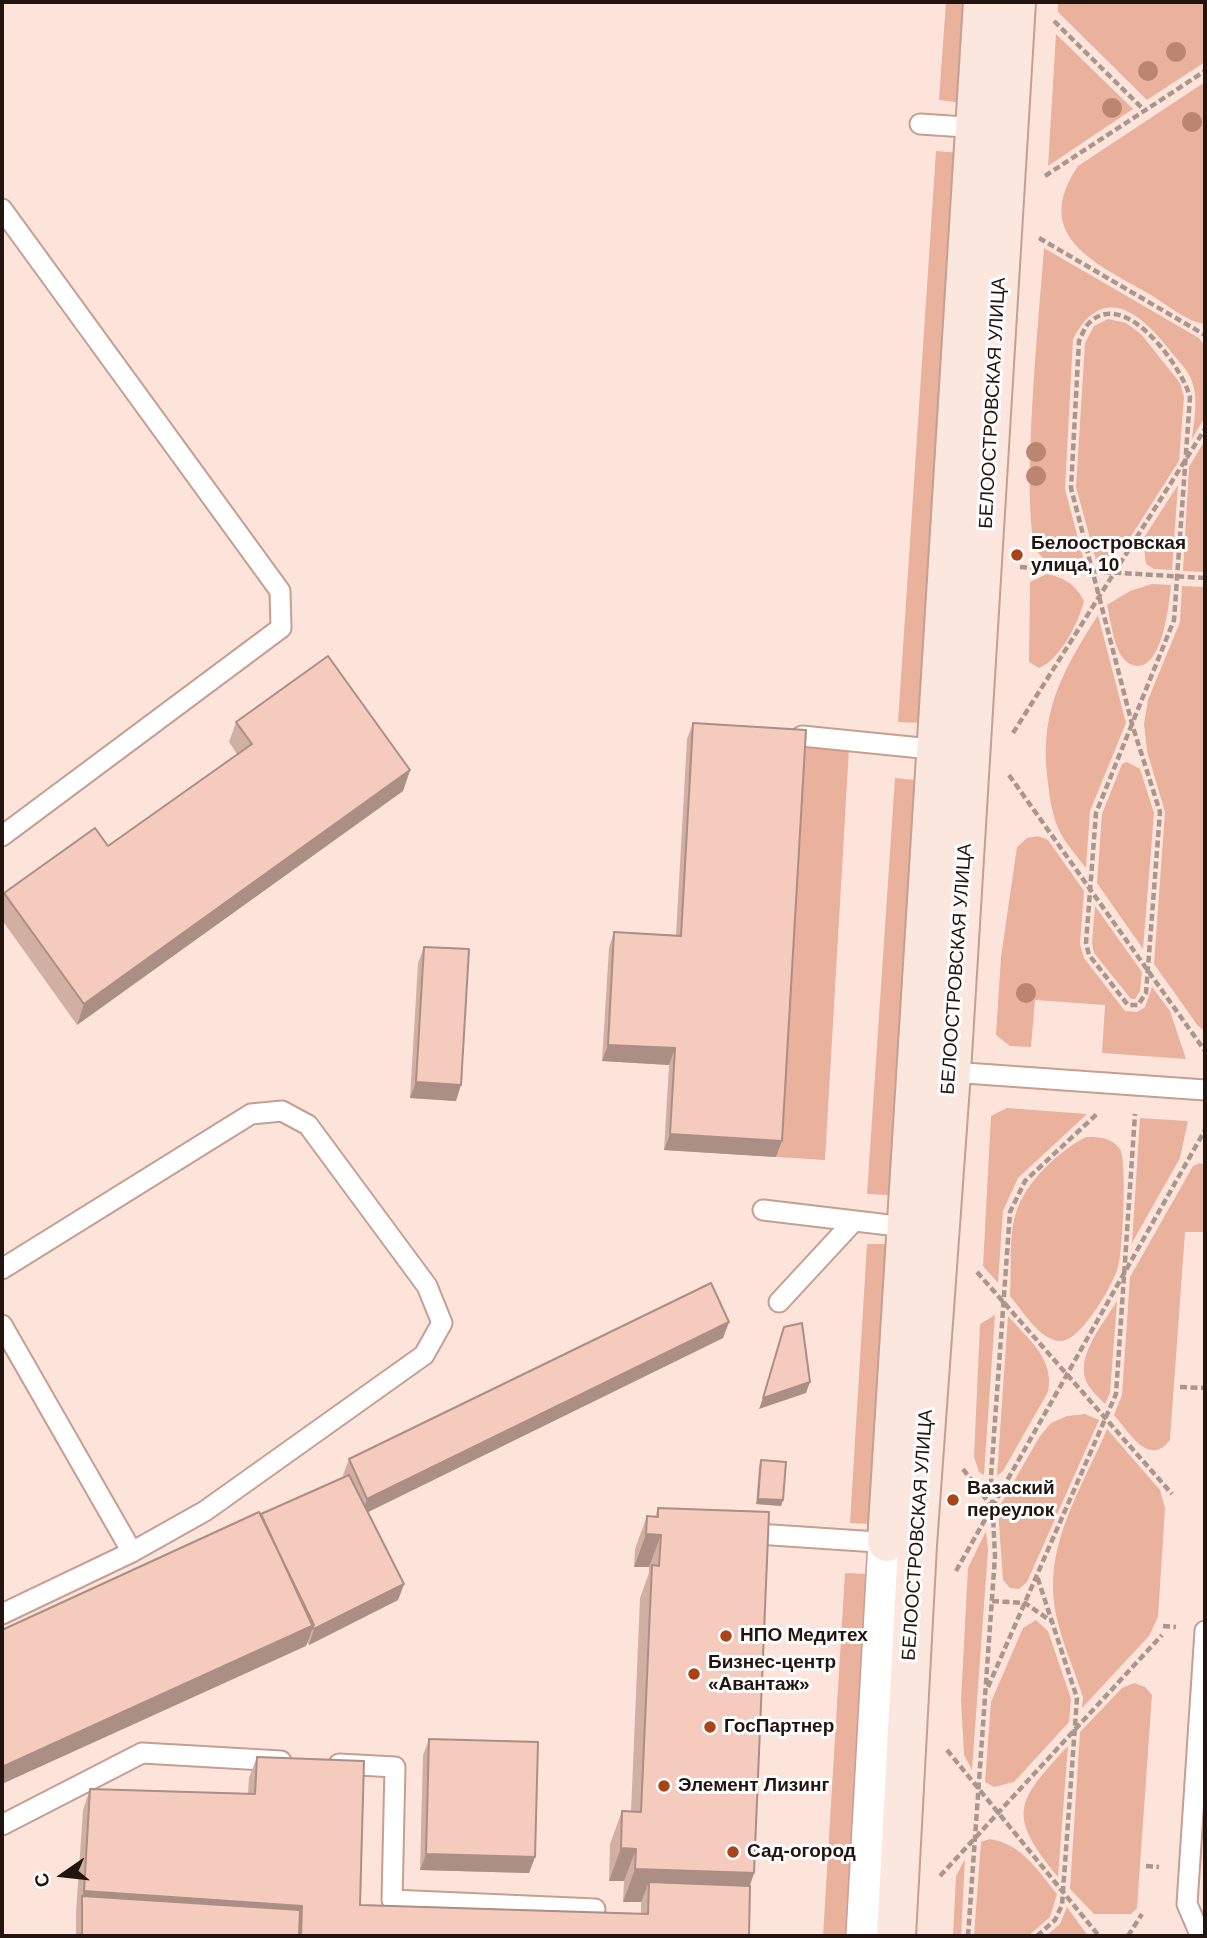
<!DOCTYPE html>
<meta charset="utf-8">
<style>
body{margin:0}
#map{position:relative;width:1207px;height:1938px;overflow:hidden;background:#fde4db;font-family:Arial,sans-serif}
canvas{display:block}
.frame{position:absolute;inset:0;border:4px solid #22140f;pointer-events:none}
.north{position:absolute;left:28px;top:1840px;width:70px;height:70px;-webkit-text-stroke:5px #fff;paint-order:stroke;rotate:256deg;font-size:19px;font-weight:700;line-height:28px;text-align:center;color:#22140f}
.north::after{content:'';display:block;margin:auto;width:24px;height:32px;background:#22140f;clip-path:polygon(50% 0,100% 100%,50% 72%,0 100%)}
</style>
<div id="map">
<canvas width="1207" height="1938"></canvas>
<div class="frame"></div>
<div class="north">С</div>
</div>
<script>
const g = document.querySelector('canvas').getContext('2d');
g.lineJoin = 'round';
function fill(path, color) {
  g.fillStyle = color;
  g.fill(path, 'evenodd');
}
function trace(path, color, width, dash) {
  g.strokeStyle = color;
  g.lineWidth = width;
  g.lineCap = dash ? 'butt' : 'round';
  g.setLineDash(dash || []);
  g.stroke(path);
}
function drawText(font, color, halo, rows, align = 'center') {
  g.font = font + ' Arial,sans-serif';
  g.lineWidth = 6;
  g.setLineDash([]);
  g.textBaseline = 'middle';
  g.strokeStyle = halo;
  g.fillStyle = color;
  for (const [text, x, y, turn = 0] of rows) {
    g.save();
    g.translate(x, y);
    g.rotate((+turn || 0) * Math.PI / 180);
    g.textAlign = isNaN(turn) ? turn : align;
    if (halo) g.strokeText(text, 0, 0);
    g.fillText(text, 0, 0);
    g.restore();
  }
}
fill(new Path2D(`
 M946,2h23l-7,101 -23,-3z
 M1058,2h147v60l-58,38 -89,-88z
 M1056,34l77,75 -85,57z
 M1205,82v242c-18,-2 -40,-21 -56,-30 -53,-31 -119,-57 -71,-128z
 M936,151l23,2 -38,570 -23,-1z
 M1044,248l155,90 6,8v71l-13,22c2,-20 7,-42 -1,-60 -4,-11 -16,-21 -23,-31 -30,-38 -66,-64 -95,-9l-8,150 20,76c-15,-1 -35,2 -46,-11 -22,-26 2,-259 5,-306z
 M1108,319l18,4 15,11 39,49 4,14 -5,64 -53,83 -29,20 -21,-77 9,-144 9,-17z
 M1205,440v132l-22,-1 6,-104z
 M1178,485l-6,85 -18,-1 -8,-5 -3,-25z
 M1047,574c18,4 28,10 37,27 -5,21 -24,59 -45,67l-10,-6 1,-80z
 M1152,584l19,1c-2,19 -8,82 -34,81 -6,-1 -10,-3 -14,-8 -10,-13 -12,-37 -16,-53l23,-14z
 M1182,586l23,1v444l-7,-5 -44,-62 11,-152 -18,-61 -3,-27 4,-24 32,-78z
 M1098,615l28,108 -36,88 -4,57c-9,-12 -22,-26 -28,-40 -7,-16 -9,-36 -11,-53 -7,-66 17,-106 51,-160z
 M800,746l49,3 -24,411 -49,-3z
 M1127,762l13,7 14,44 -11,136 -46,-66 5,-69 20,-50z
 M895,778l20,2 -27,415 -21,-1z
 M1038,836l10,4 36,51 -4,53 4,14 41,53 12,1 8,-5 7,-20 18,24 16,48 -84,-6 3,-48 -70,-5 -4,47 -21,-1 -14,-11 5,-78 16,-110 10,-9z
 M1095,906l47,66 -2,19 -5,8h-4l-37,-46 -2,-10z
 M1007,1108l80,6 -69,64 -15,33 -5,72 -15,-17 8,-150z
 M1140,1118l48,3 -8,37 -48,85z
 M1086,1137c13,0 25,0 34,12 7,10 3,103 -2,118 -5,18 -37,74 -57,74 -21,0 -39,-31 -51,-45 2,-26 -2,-59 6,-83 9,-31 43,-62 70,-76z
 M1200,1163l5,2v67h-20l-15,208c-21,28 -41,-8 -56,-25l8,-20 8,-118 63,-111z
 M867,1244h19l-17,280 -19,-1z
 M1117,1301l-7,92 -5,11c-6,-6 -14,-13 -18,-21 -13,-26 17,-60 30,-82z
 M995,1315l-11,160 -5,-3 -5,-15 6,-133z
 M1008,1316c20,23 47,43 40,76l-45,79 -6,5z
 M1085,1414l14,6 -72,162 -8,7 -9,-1 -7,-8 -5,-71 42,-73 11,-13 16,-7z
 M1107,1429l53,61 5,18 -7,109 -9,19 -67,72 1,-11c-11,-35 -30,-73 -30,-110 -1,-55 33,-108 54,-158z
 M986,1531l2,19 -16,220 -8,-15 -3,-55 7,-132z
 M845,1573l24,1 -22,362h-24z
 M1036,1620l12,11 23,68 -2,23 -55,60 -20,5 -9,-5 6,-80 32,-74z
 M1134,1683l11,4 7,8 -15,213 -6,6h-37l-24,-25 10,-157 42,-44z
 M1068,1746l-10,131c-52,-63 -42,-75 10,-131z
 M990,1839c32,5 48,32 67,55l-7,23 -22,19h-54l7,-94z
 M965,1859l-4,77h-8l3,-60z
 M1067,1907l21,29h-42l14,-12z`), '#eab19c');
const lane = new Path2D(`
 M920,124l60,4
 M2,209l278,382 1,37 -279,208
 M802,736l139,14
 M951,1072l254,18
 M763,1210l151,18
 M2,1269l249,-155 31,-3 26,14 119,161 15,37 -18,32 -219,156 -73,41 -130,62
 M779,1302l75,-81
 M2,1325l130,227
 M757,1534l135,9
 M1205,1631l-18,273 12,28 6,4
 M339,1764l56,3 -3,133 203,9
 M2,1825l140,-72 139,8`);
const street = new Path2D(`
 M865,1936l22,-394`);
const secondary = new Path2D(`
 M887,1542l96,-1540
 M896,1936l21,-391 34,-473 65,-1070`);
trace(lane, '#c59f91', 23);
trace(street, '#c59f91', 40);
trace(secondary, '#c59f91', 42);
trace(new Path2D(`
 M1054,21l91,90
 M1045,176l160,-105
 M1039,238l166,97
 M1020,567l185,11
 M1132,724l-36,89 -10,130 3,12 39,50h10l8,-12 14,-181 -28,-88 -61,-236 8,-147c3,-6 6,-15 11,-19 36,-34 92,45 100,75l-16,223 -42,104
 M1013,733l192,-304
 M1009,775l196,276
 M977,1272l195,222
 M1180,1387l25,1
 M963,1469l29,38
 M956,1571l249,-441
 M992,1601l33,2 26,18
 M1163,1626l13,1
 M988,1687l128,-293 19,-280
 M947,1750l152,186
 M1146,1866l13,1
 M940,1876l222,-241
 M968,1936l27,-380 -4,-80 19,-264 15,-31 73,-68
 M1037,1936l18,-16 7,-15 15,-207 -40,-122
 M1128,1936l14,-22`), '#ab968e', 4.5, [7, 3.5]);
trace(lane, '#fff', 19);
trace(street, '#fff', 37);
trace(secondary, '#fce7df', 38);
g.fillStyle = '#bc8570';
for (const [x, y] of [
 [1176,52],
 [1148,71],
 [1112,108],
 [1192,122],
 [1036,452],
 [1036,476],
 [1026,993]
]) {
  g.beginPath();
  g.arc(x, y, 10, 0, 2 * Math.PI);
  g.fill();
}
fill(new Path2D(`
 M236,722l174,48 -7,21 -326,234 -75,-105v-20l2,-7 104,-47 129,-92 -8,-12z
 M693,723l83,434 -112,-7 5,-85 -67,-4 7,-113 5,-16 62,3 11,-196z
 M424,947l32,154 -46,-3 8,-135z
 M729,1322l-6,16 -355,174 36,72 -6,16 -89,45 -2,-3 -1,4 -46,-131 84,-38 -1,-2 6,-16z
 M761,1460l22,40 -2,6 -25,-2 3,-38z
 M658,1508l96,365 -4,13 -1,50h-673v-24l7,-102 7,-21 158,5 1,-16 8,-21 103,148 281,9v-12h-18l1,-21h-15l1,-37 12,-33 9,1 9,-214 9,-25v-6h-15l1,-18 12,-33 8,1z
 M429,1739l106,118 -6,16 -109,-3 3,-115z`), '#d2afa3');
fill(new Path2D(`
 M410,770l-7,21 -326,234 7,-21z
 M608,1045l67,3 -6,17 -67,-4z
 M416,1082l45,3 -5,16 -46,-3z
 M670,1134l112,7 -6,16 -112,-7z
 M729,1322l-6,16 -361,177 5,-16z
 M810,1382l-4,11 -47,16 4,-11z
 M758,1499l25,1 -2,6 -25,-2z
 M646,1534l15,1 -12,32h-15z
 M404,1584l-6,16 -89,45 5,-16z
 M314,1625l-8,21 -304,138v-17z
 M621,1848l15,1 -12,32h-15z
 M426,1854l109,3 -6,16 -109,-3z
 M635,1869l119,4 -12,33 -93,-24 -8,20h-18z
 M84,1891l218,15 -8,21 -212,-31 -6,16z`), '#ab8e84');
const building = new Path2D(`
 M328,656l82,114 -326,234 -80,-111 91,-65 13,18 144,-102 -16,-22z
 M693,723l113,7 -24,411 -112,-7 5,-86 -67,-3 6,-113 67,4z
 M424,947l45,2 -8,136 -45,-3z
 M711,1283l18,39 -362,177 -18,-40z
 M802,1323l8,59 -47,16 21,-71z
 M761,1460l25,2 -3,38 -25,-1z
 M349,1475l55,109 -90,45 -53,-115z
 M658,1508l111,4 -15,361 -119,-4 1,-20 -15,-1 1,-37 19,1 11,-247 7,1 2,-31 -15,-1 1,-18 11,1z
 M259,1512l55,113 -312,142v-137z
 M429,1739l109,3 -3,115 -109,-3z
 M257,1757l107,4 -4,144 288,9 1,-32 101,4 -1,50h-448l1,-30 -218,-15 6,-102 165,5z
 M82,1896l218,14 -1,26h-217z`);
fill(building, '#f4cbbd');
trace(building, '#ab8e84', 2);
for (const [x, y, r, color] of [
 [1017,555,7,"#aa4418"],
 [953,1500,7,"#aa4418"],
 [726,1636,7,"#aa4418"],
 [694,1674,7,"#aa4418"],
 [710,1727,7,"#aa4418"],
 [664,1786,7,"#aa4418"],
 [733,1852,7,"#aa4418"]
]) {
  const dot = new Path2D();
  dot.arc(x, y, r, 0, 2 * Math.PI);
  g.fillStyle = color;
  g.fill(dot);
  trace(dot, '#fff', 2.5);
}
drawText('19px', '#22140f', '#fff', [
 ["БЕЛООСТРОВСКАЯ УЛИЦА",993,403,-87],
 ["БЕЛООСТРОВСКАЯ УЛИЦА",957,969,-86],
 ["БЕЛООСТРОВСКАЯ УЛИЦА",918,1535,-86]
]);
drawText('bold 19px', '#22140f', '#fff', [
 ["Белоостровская",1031,544],
 ["улица, 10",1031,566],
 ["Вазаский",967,1489],
 ["переулок",967,1511],
 ["НПО Медитех",740,1636],
 ["Бизнес-центр",708,1663],
 ["«Авантаж»",708,1685],
 ["ГосПартнер",724,1727],
 ["Элемент Лизинг",678,1786],
 ["Сад-огород",747,1852]
], 'left');
</script>
